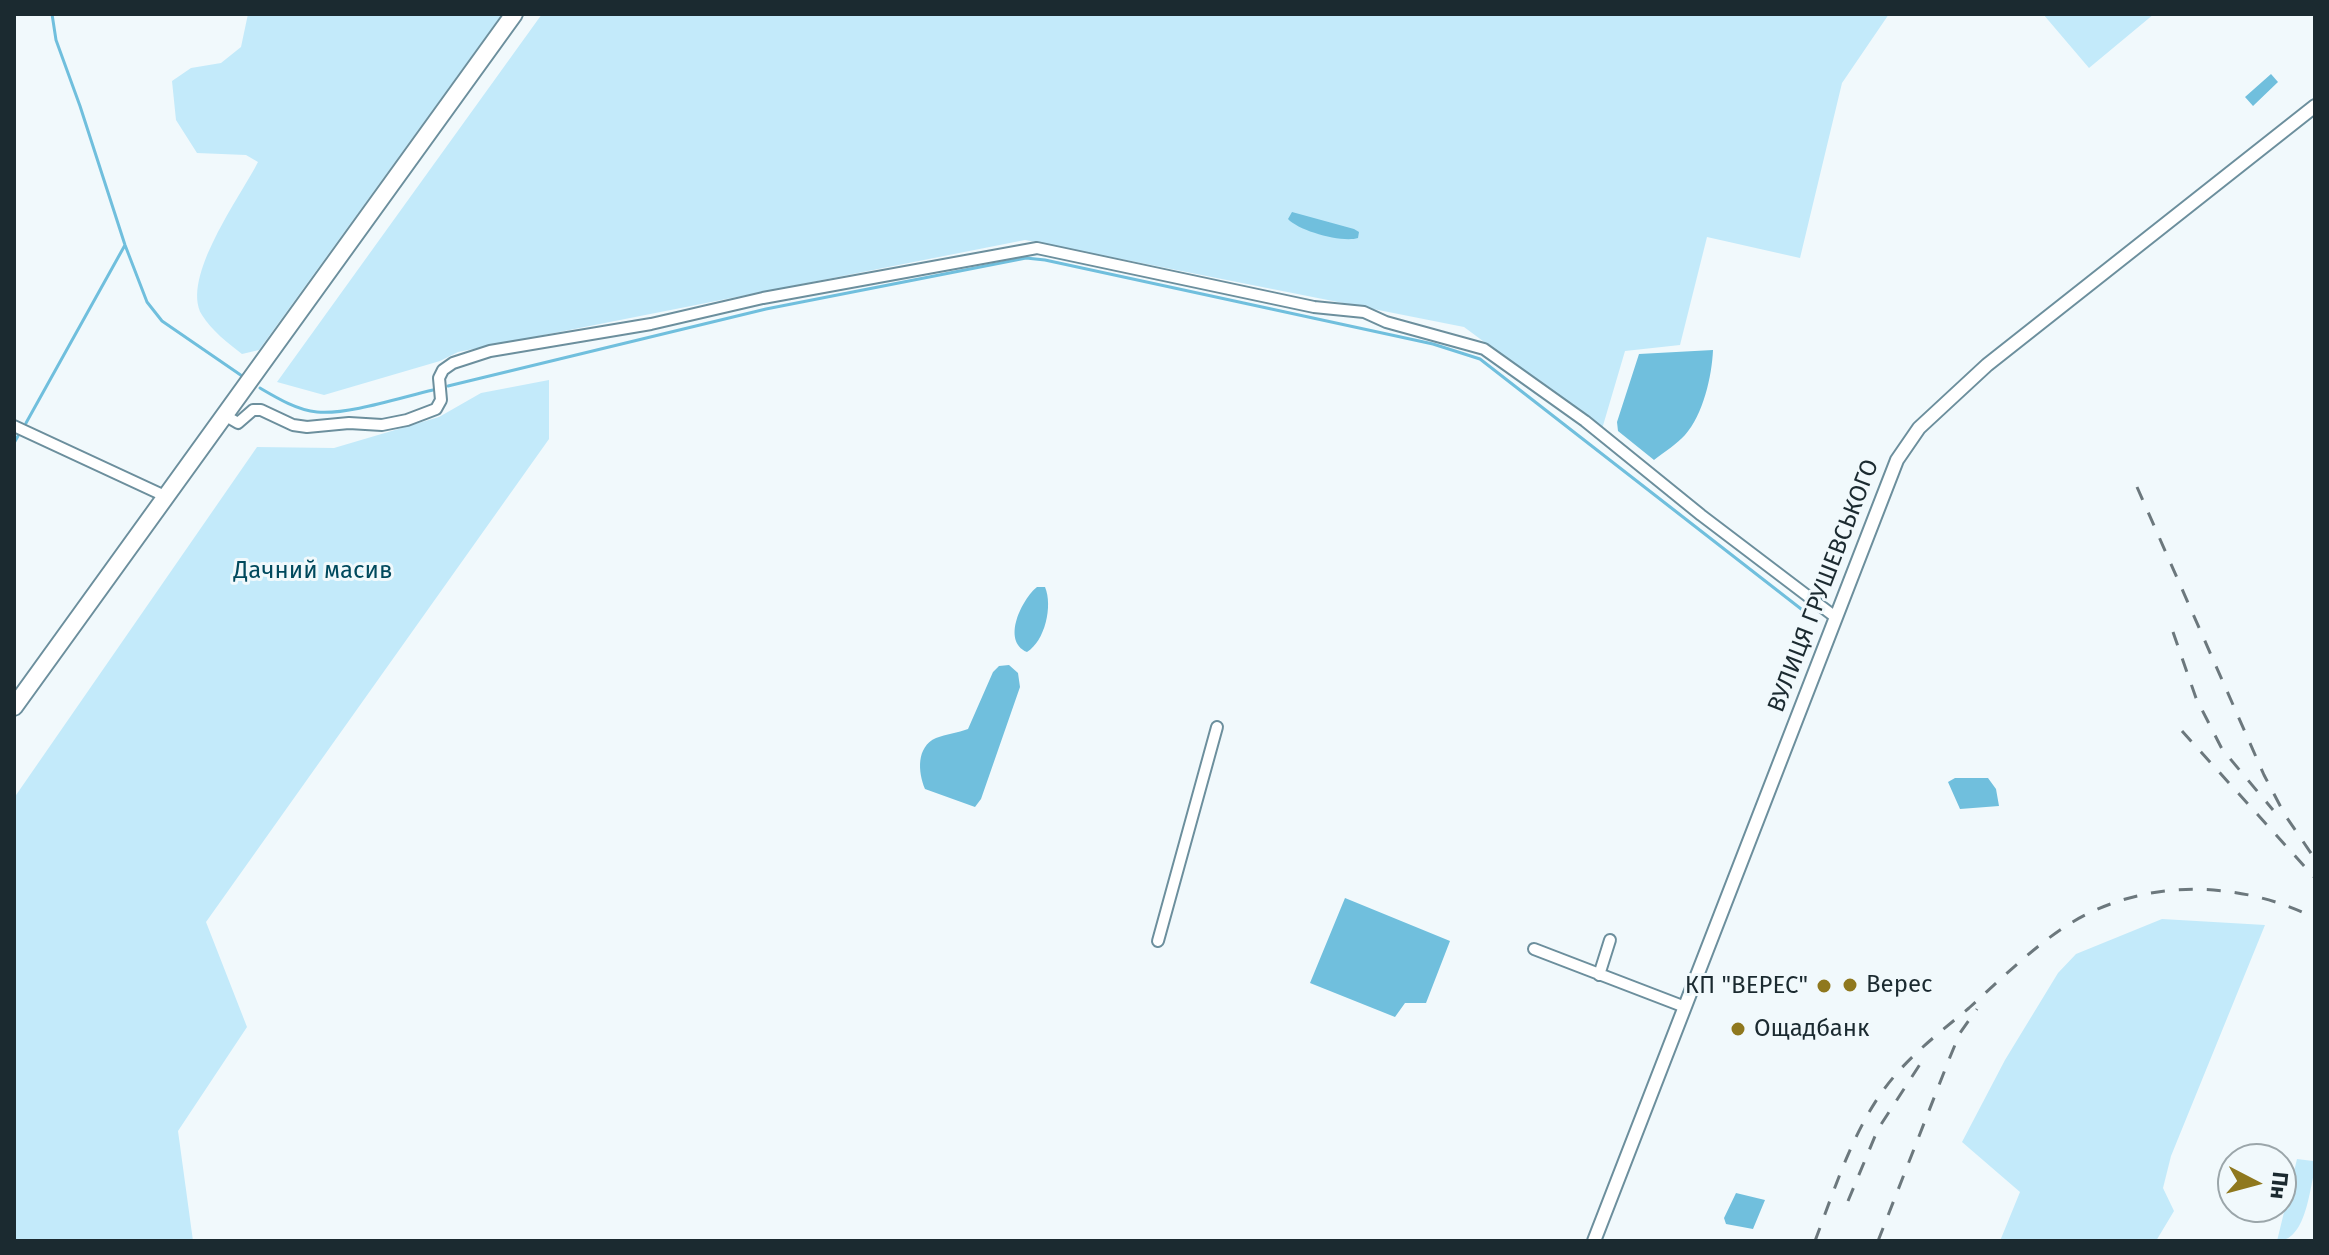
<!DOCTYPE html>
<meta charset="utf-8">
<style>
body{margin:0}
#map{position:relative;width:2329px;height:1255px;overflow:hidden;background:#f1f9fc;font-family:"Fira Sans",sans-serif}
canvas{display:block}
.frame{position:absolute;inset:0;border:16px solid #1b2a30;pointer-events:none}
.north{position:absolute;left:2217px;top:1143px;width:80px;height:80px;box-sizing:border-box;background:#f1f9fc;border:2px solid #9ba6aa;border-radius:50%;rotate:96deg;font-size:22px;font-weight:700;line-height:32px;text-align:center;color:#1b2a30}
.north::after{content:'';display:block;margin:auto;width:28px;height:36px;background:#8f781e;clip-path:polygon(50% 0,100% 100%,50% 72%,0 100%)}
</style>
<div id="map">
<canvas width="2329" height="1255"></canvas>
<div class="frame"></div>
<div class="north">Пн</div>
</div>
<script>
const g = document.querySelector('canvas').getContext('2d');
g.lineJoin = 'round';
function fill(path, color) {
  g.fillStyle = color;
  g.fill(path, 'evenodd');
}
function trace(path, color, width, dash) {
  g.strokeStyle = color;
  g.lineWidth = width;
  g.lineCap = dash ? 'butt' : 'round';
  g.setLineDash(dash || []);
  g.stroke(path);
}
function drawText(font, color, halo, rows, align = 'center') {
  g.font = font + ' "Fira Sans",sans-serif';
  g.lineWidth = 6;
  g.setLineDash([]);
  g.textBaseline = 'middle';
  g.strokeStyle = halo;
  g.fillStyle = color;
  for (const [text, x, y, turn = 0] of rows) {
    g.save();
    g.translate(x, y);
    g.rotate((+turn || 0) * Math.PI / 180);
    g.textAlign = isNaN(turn) ? turn : align;
    if (halo) g.strokeText(text, 0, 0);
    g.fillText(text, 0, 0);
    g.restore();
  }
}
fill(new Path2D(`
 M248,14h254l-243,336 -17,4c-13,-10 -31,-24 -40,-39 -22,-37 39,-119 56,-153l-12,-7 -49,-2 -21,-33 -4,-39 19,-13 30,-5 20,-16z
 M542,14h1347l-47,69 -42,175 -93,-21 -27,108 -55,6 -23,78 -138,-102 -439,-87 -567,112 -18,9 -116,34 -47,-13z
 M2043,14h111l-65,54z
 M549,380v59l-343,483 41,105 -69,104 15,110h-179v-443l243,-351 77,1 105,-31 42,-24z
 M2162,919l103,6 -94,231 -8,32 11,23 -18,30h-156l20,-49 -58,-50 43,-82 53,-87 18,-19z
 M2297,1159l16,2 2,8c-6,22 -9,72 -38,72z`), '#c3eafa');
fill(new Path2D(`
 M2271,74l7,8 -25,24 -8,-9z
 M1292,212l62,17 5,3 -1,6c-16,5 -59,-7 -70,-19z
 M1713,350c-1,26 -10,65 -28,85 -8,9 -21,17 -31,25l-36,-29 -1,-9 22,-68z
 M1037,587h8c8,19 0,54 -18,65 -26,-11 -5,-53 10,-65z
 M1009,665l9,8 2,14 -39,112 -6,8 -50,-18c-7,-17 -9,-42 11,-51 10,-4 22,-5 32,-9l25,-57 6,-6z
 M1955,778h33l8,11 3,17 -39,3 -12,-27z
 M1345,898l105,43 -24,62h-21l-10,14 -85,-34z
 M1736,1193l29,7 -12,29 -27,-5 -2,-6z`), '#70bfdd');
trace(new Path2D(`
 M52,14l4,26 24,66 45,139 22,57 15,19 83,57
 M448,386l318,-77 260,-51 19,2 388,84 47,15 325,253
 M260,388c17,10 37,22 57,24 31,3 85,-15 116,-22
 M26,423l99,-178
 M14,443l4,-7`), '#70bfdd', 3);
const minor = new Path2D(`
 M226,416l12,7 15,-13h8l32,15 14,2 42,-4 33,2 25,-5 29,-11 5,-9 -2,-22 4,-8 10,-7 37,-12 161,-27 112,-26 274,-50 277,59 50,5 22,10 98,27 101,72 116,94 133,101
 M14,426l153,71
 M1158,941l59,-214
 M1534,949l151,58
 M1599,975l11,-35`);
const tertiary = new Path2D(`
 M1594,1241l303,-781 22,-32 68,-63 328,-259`);
const trunk = new Path2D(`
 M14,707l500,-693`);
trace(minor, '#6c8f9d', 14);
trace(tertiary, '#6c8f9d', 16);
trace(trunk, '#6c8f9d', 20);
trace(minor, '#fff', 10);
trace(tertiary, '#fff', 12);
trace(trunk, '#fff', 16);
trace(new Path2D(`
 M2137,487l127,288 21,40 30,44
 M2173,632l23,66 26,51 51,61
 M2182,731l133,147
 M1848,1201l30,-72 48,-74
 M1815,1241c19,-50 36,-105 67,-149 24,-34 56,-58 87,-84 31,-28 62,-59 97,-82 75,-48 171,-47 249,-8
 M1878,1241l72,-184 10,-24 17,-24`), '#6c787d', 3, [14, 14]);
for (const [x, y, r, color] of [
 [1850,985,8,"#8f781e"],
 [1824,986,8,"#8f781e"],
 [1738,1029,8,"#8f781e"]
]) {
  const dot = new Path2D();
  dot.arc(x, y, r, 0, 2 * Math.PI);
  g.fillStyle = color;
  g.fill(dot);
  trace(dot, '#f1f9fc', 3);
}
drawText('24px', '#00495d', '#f1f9fc', [
 ["Дачний масив",313,571]
]);
drawText('24px', '#1b2a30', '#f1f9fc', [
 ["ВУЛИЦЯ ГРУШЕВСЬКОГО",1824,586,-69]
]);
drawText('24px', '#1b2a30', '#f1f9fc', [
 ["Верес",1866,985],
 ["КП \"ВЕРЕС\"",1808,986,"right"],
 ["Ощадбанк",1754,1029]
], 'left');
</script>
